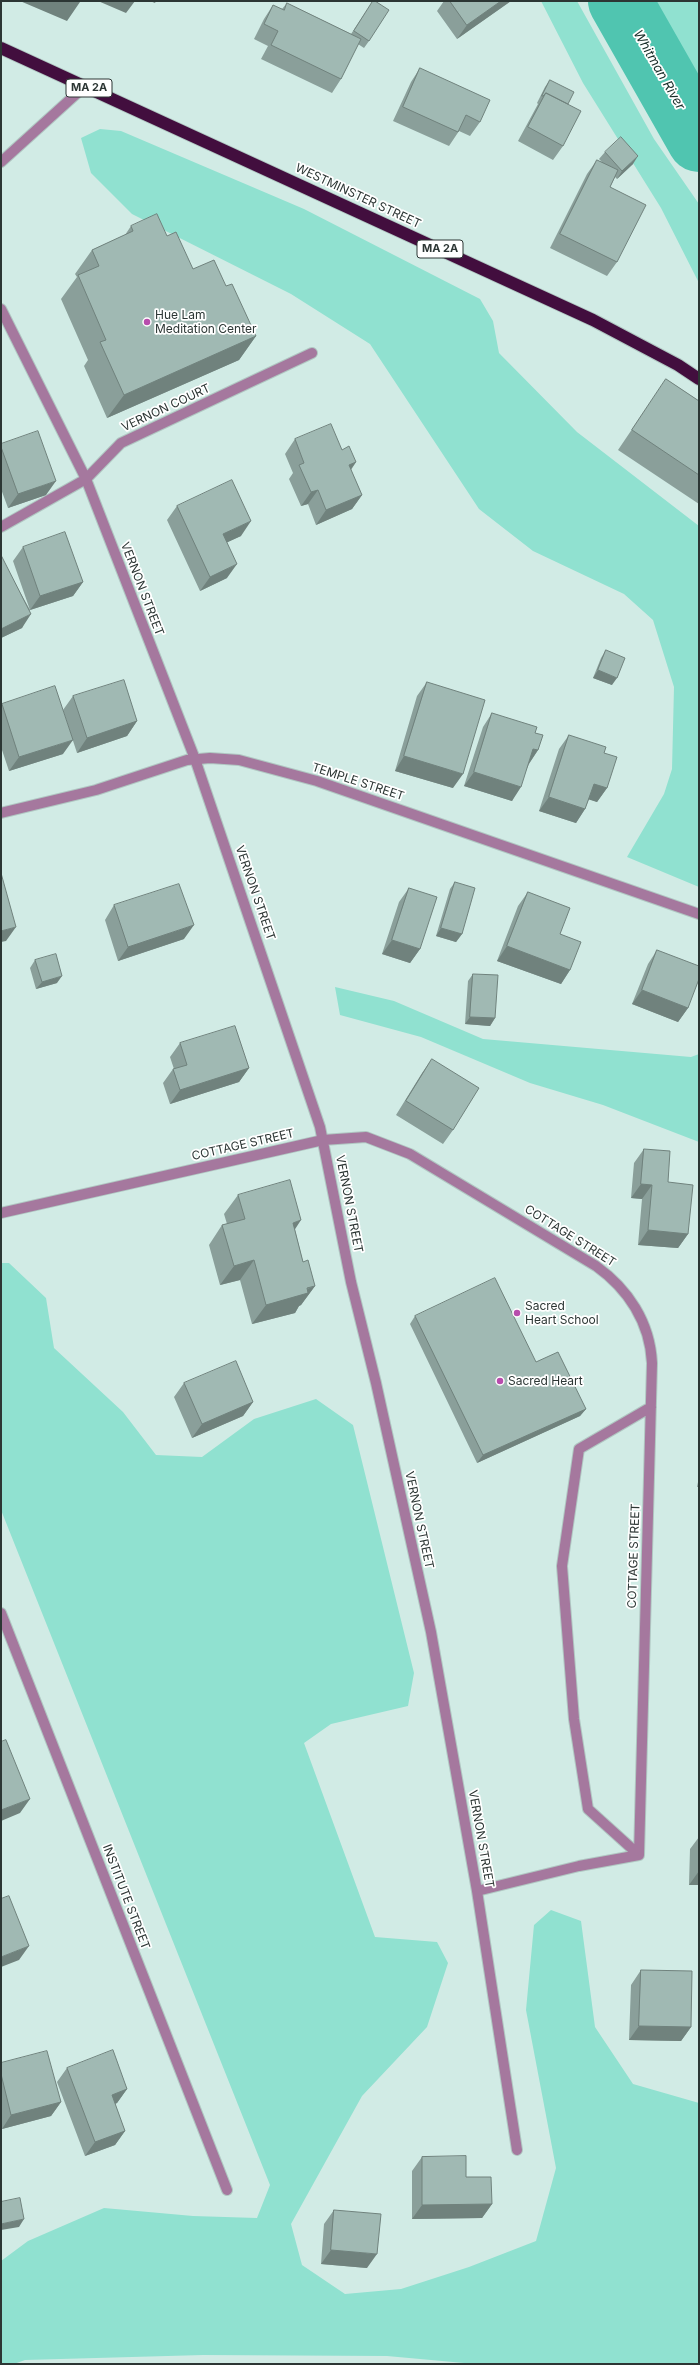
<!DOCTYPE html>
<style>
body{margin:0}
#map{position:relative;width:700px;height:2365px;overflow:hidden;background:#d1ebe5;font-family:Inter,sans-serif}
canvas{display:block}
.frame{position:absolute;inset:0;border:2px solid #2c3634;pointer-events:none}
</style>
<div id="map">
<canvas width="700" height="2365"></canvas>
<div class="frame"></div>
</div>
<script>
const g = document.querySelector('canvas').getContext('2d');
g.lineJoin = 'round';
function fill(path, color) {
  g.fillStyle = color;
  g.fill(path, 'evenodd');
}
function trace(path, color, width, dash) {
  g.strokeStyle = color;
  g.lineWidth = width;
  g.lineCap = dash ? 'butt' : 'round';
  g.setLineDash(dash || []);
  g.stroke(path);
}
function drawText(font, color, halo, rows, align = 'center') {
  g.font = font + ' Inter,sans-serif';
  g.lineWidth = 3.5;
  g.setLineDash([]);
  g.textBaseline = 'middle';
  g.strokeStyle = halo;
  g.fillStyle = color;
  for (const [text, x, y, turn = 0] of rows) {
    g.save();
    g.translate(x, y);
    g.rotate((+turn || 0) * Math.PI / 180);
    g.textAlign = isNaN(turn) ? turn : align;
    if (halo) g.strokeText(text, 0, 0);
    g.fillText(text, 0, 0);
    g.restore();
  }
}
fill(new Path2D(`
 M541,1h36l77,138 45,65v79l-38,-75 -78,-125z
 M647,1h52v92z
 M100,129l21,2 183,78 176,90 13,22 6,32 78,79 122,94v361l-72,-30 37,-63 8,-25 2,-82 -21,-67 -29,-26 -91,-43 -54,-42 -109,-165 -79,-50 -159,-80 -41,-41 -10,-35z
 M335,987l59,14 89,38 208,18 8,-3v88l-96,-37 -73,-22 -109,-46 -81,-22z
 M1,1263h8l37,35 8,50 69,64 33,43 46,2 52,-38 62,-20 37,26 61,248 -6,33 -77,18 -27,19 71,194 62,5 11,21 -21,64 -65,69 -71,128 11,41 43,29 56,-5 68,-22 67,-26 20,-73 -30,-158 8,-85 17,-15 30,11 14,106 38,57 66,19v261h-224l-88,-8 -184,-1 -178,5 -11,4h-13v-103l27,-20 76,-33 89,8 64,2 13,-33 -269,-675z`), '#90e1d0');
trace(new Path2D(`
 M620,1l79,139`), '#50c5b0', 64);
const minor = new Path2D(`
 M1,162l84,-76
 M1,309l85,170 109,280 125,368 31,155 25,101 55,249 46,259 40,259
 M1,527l85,-48 35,-36 191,-90
 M1,813l95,-23 91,-30 23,-2 29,2 78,21 382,133
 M1,1213l322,-73 43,-3 44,17 186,112c32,23 54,56 56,97l-13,492
 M1,1613l226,577
 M639,1855l-51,-46 -14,-90 -12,-153 17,-117 72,-42
 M477,1891l102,-25 60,-11`);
const highway = new Path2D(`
 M1,48l592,272 85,45 21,14`);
trace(minor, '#b0c7c2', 12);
trace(highway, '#b0c7c2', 14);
trace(minor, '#a5789e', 10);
trace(highway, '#420e3e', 12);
fill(new Path2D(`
 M373,1l-4,40 -5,7 -6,-4 -17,35 -9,14 -71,-34 7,-13 -14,-7 10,-20 9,-14 9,4 5,-6 64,31z
 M444,1h67l-54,38 -20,-28z
 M420,68l60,54 -10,14 -11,-5 -10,15 -56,-25 18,-39z
 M550,80l18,24 -5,42 -10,14 -35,-19 20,-37 -1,-1 8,-16z
 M605,152l28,12 -16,15 -2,-2 -5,10 7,75 -10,14 -57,-28 37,-74 10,-14 5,2 -3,-3z
 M131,226l36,10 26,33 33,17 30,50 -17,24 -132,58 -23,-52 4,-6 -27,-61 16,-22 -2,-3 17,-24 33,-15z
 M666,379l33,22v103l-81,-54z
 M295,439l47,11 14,12 -5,8 11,25 -10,14 -36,16 -8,-21 -7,2 -12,-27 4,-6 -8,-19z
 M1,444l45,51 -38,13 -7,-19z
 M177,506l64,30 -14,6v36l-27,13 -33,-71z
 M23,547l60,35 -10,14 -43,14 -8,18 -21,10v-80l29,52 -17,-49z
 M606,650l6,35 -19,-7 8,-20z
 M427,682l26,106 -58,-17 22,-75z
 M73,696l64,25 -10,15 -50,17 -14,-43z
 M1,704h1l61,50 -54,17 -8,-24z
 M492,713l43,20 3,17 -9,14 -17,37 -48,-15 19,-59z
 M569,735l35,18 3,35 -10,14 -8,-3 -4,10 -9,14 -37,-12 20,-62z
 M455,882l7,52 -6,8 -20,-6 14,-47z
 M409,888l11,61 -10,14 -28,-9 17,-52z
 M528,892l32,42 10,36 -9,14 -64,-23 21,-55z
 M114,905l70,34 -66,22 -13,-41z
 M657,950l31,58 -10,14 -46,-18 16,-40z
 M35,960l22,23 -21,6 -6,-21z
 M473,974l22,44 -5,8 -25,-2 3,-43z
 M180,1043l69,25 -10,14 -69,22 -7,-21 10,-14h1l-4,-12z
 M432,1059l21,71 -10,14 -47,-29 26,-42z
 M644,1149l44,85 -10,14 -40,-3 4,-46 -11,-1 3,-35z
 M238,1195l57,35 8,32 12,24 -14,19 -2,1 -4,7 -43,11 -12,-44 -20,5 -11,-40 13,-20 5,-1 -3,-10z
 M415,1316l121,46 50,47 -6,7 -103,47 -67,-139z
 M184,1383l69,19 -10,14 -51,22 -18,-41z
 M699,1477v10h-2z
 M699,1837v48h-10l1,-36z
 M641,1970l50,57 -10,14 -52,-1 2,-55z
 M1,2063l60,39 -10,14 -49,13z
 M67,2068l60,21 -10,14 -2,1 10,27 -10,14 -30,11 -28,-74z
 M422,2157l44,20 26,27 -10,14 -70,1v-48z
 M334,2210l33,58 -46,-4 3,-40z`), '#8a9f9a');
fill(new Path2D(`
 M20,1h58l2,1 -13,19z
 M98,1h37l-9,12z
 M150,1h6l-1,2z
 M501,1h10l-54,38 10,-14z
 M638,156l-5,8 -16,15 5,-8z
 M256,336l-17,24 -132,58 17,-23z
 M356,462l-10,14 3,-11z
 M56,481l-10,14 -38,13 10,-14z
 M318,490l-10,14 -7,2 10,-14z
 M362,495l-10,14 -36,16 10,-15z
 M251,521l-10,15 -28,13 10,-15z
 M237,564l-10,14 -27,13 10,-14z
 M83,582l-10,14 -43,14 10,-14z
 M31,614l-9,14 -21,10v-9z
 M598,670l19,8 -5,7 -19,-7z
 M137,721l-10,15 -50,17 10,-15z
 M73,740l-10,14 -54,17 10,-14z
 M533,749l5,1 -10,15z
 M404,756l59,18 -10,14 -58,-17z
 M474,772l47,15 -9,14 -48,-15z
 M594,784l13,4 -10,14 -13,-4z
 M549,797l36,12 -9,14 -37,-12z
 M194,925l-10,14 -66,22 10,-14z
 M16,927l-10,14 -5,1v-11z
 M441,928l21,6 -6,8 -20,-6z
 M392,940l28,9 -10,14 -28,-9z
 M507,946l63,24 -9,14 -64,-23z
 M62,976l-5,7 -21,6 6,-7z
 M642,990l46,18 -10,14 -46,-18z
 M470,1017l25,1 -5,8 -25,-2z
 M249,1068l-10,14 -69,22 10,-14z
 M641,1184l11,1 -10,14 -11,-1z
 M301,1220l-13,20 5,-17z
 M648,1230l40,4 -10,14 -40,-3z
 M254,1260l-14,20 -20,5 14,-19z
 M315,1286l-14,19 -2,1 -4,7 -43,11 14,-19z
 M253,1402l-10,14 -51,22 10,-14z
 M586,1409l-6,7 -103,47 6,-8z
 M30,1799l-10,14 -19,8v-11z
 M699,1871v14h-10z
 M29,1946l-10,14 -18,7v-10z
 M639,2026l52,1 -10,14 -52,-1z
 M127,2089l-10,14 -15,6 10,-14z
 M61,2102l-10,14 -49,13 9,-14z
 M125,2131l-10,14 -30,11 10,-14z
 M492,2204l-10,14 -70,1 10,-14z
 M24,2219l-5,8 -18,3v-6z
 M331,2250l46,4 -10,14 -46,-4z`), '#70827d');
const building = new Path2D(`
 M373,1h2l14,9 -20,31 -15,-10z
 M450,1h51l-34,24z
 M287,3l74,36 -20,40 -70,-34 7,-14 -14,-7 9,-19 11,5z
 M420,68l70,32 -10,22 -14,-7 -8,17 -55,-25z
 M550,80l24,12 -6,12 -22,-11 -3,3h-1z
 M546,93l35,18 -18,35 -35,-19z
 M621,137l17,19 -16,15 -17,-19z
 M597,160l21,10 -8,17 36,18 -29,57 -57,-28z
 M157,214l10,22 9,-4 17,37 21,-9 12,26 6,-2 24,52 -132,59 -24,-53 6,-2 -28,-65 21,-9 -7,-16 41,-19 -2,-5z
 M666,379l33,22v74l-67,-45z
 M331,424l11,26 7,-4 7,16 -7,3 13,30 -36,15 -8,-20 -7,2 -12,-27 5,-2 -9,-24z
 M38,431l18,50 -38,13 -17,-47v-3z
 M232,480l19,41 -28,13 14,30 -27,13 -33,-71z
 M65,532l18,50 -43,14 -17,-49z
 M2,557l29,57 -30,15v-71z
 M606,650l19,8 -8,20 -19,-8z
 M124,680l13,41 -50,17 -14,-42z
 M427,682l58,18 -22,74 -59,-18z
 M55,686l18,54 -54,17 -17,-53z
 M492,713l45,14 -2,6 8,2 -5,15 -5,-1 -12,38 -47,-15z
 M569,735l37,12 -2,6 13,4 -10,31 -13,-4 -9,25 -36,-12z
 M1,873l15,54 -15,4z
 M455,882l20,6 -13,46 -21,-6z
 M179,884l15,41 -66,22 -14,-42z
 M409,888l28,9 -17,52 -28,-9z
 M528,892l42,16 -10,26 21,8 -11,28 -63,-24z
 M657,950l42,16v13l-11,29 -46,-18z
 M56,954l6,22 -20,6 -7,-22z
 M473,974l25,1 -3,43 -25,-1z
 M235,1026l14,42 -69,22 -7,-21 14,-4 -7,-22z
 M432,1059l47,29 -26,42 -47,-29z
 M644,1149l26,2 -2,31 25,3 -5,49 -40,-4 4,-45 -11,-1z
 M290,1180l11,40 -8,3 10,39 5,-2 7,26 -8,2 1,5 -42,12 -12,-45 -20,6 -12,-41 23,-6 -7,-24z
 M495,1278l41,84 22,-10 28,57 -103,46 -68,-139z
 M236,1361l17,41 -51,22 -18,-41z
 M6,1740l24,59 -29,11v-68z
 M9,1896l20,50 -28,11v-58z
 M641,1970l51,1 -1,56 -52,-1z
 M113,2050l14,39 -15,6 13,36 -30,11 -28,-74z
 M47,2051l14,51 -50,13 -10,-41v-11z
 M466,2156v21h25l1,27 -70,1v-48z
 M20,2198l4,21 -23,5v-22z
 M334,2210l47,4 -4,40 -46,-4z`);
fill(building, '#a0b9b3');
trace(building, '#70827d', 1);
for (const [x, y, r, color] of [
 [147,322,4,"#b84cad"],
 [517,1313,4,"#b84cad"],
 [500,1381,4,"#b84cad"]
]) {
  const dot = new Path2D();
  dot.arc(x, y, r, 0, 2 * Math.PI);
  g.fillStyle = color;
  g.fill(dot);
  trace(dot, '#fff', 1.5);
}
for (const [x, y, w] of [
 [89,88,46],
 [440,249,46]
]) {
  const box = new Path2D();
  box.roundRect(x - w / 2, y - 9, w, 18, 3);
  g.fillStyle = '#fff';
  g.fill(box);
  trace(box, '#2c3634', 1);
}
drawText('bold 11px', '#2c3634', null, [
 ["MA 2A",89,88],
 ["MA 2A",440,249]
]);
drawText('12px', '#2c3634', '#fff', [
 ["WESTMINSTER STREET",358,196,25],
 ["VERNON COURT",166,408,-25],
 ["VERNON STREET",142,589,69],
 ["TEMPLE STREET",358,782,18],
 ["VERNON STREET",255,893,71],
 ["COTTAGE STREET",243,1145,-13],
 ["VERNON STREET",349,1204,79],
 ["COTTAGE STREET",570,1236,32],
 ["VERNON STREET",419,1520,78],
 ["COTTAGE STREET",634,1556,-88],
 ["VERNON STREET",481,1839,80],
 ["INSTITUTE STREET",126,1897,69]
]);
drawText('12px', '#2c3634', '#fff', [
 ["Hue Lam",155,315],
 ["Meditation Center",155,329],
 ["Sacred",525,1306],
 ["Heart School",525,1320],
 ["Sacred Heart",508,1381]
], 'left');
drawText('italic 13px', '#192e29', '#fff', [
 ["Whitman River",659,70,60]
]);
</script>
